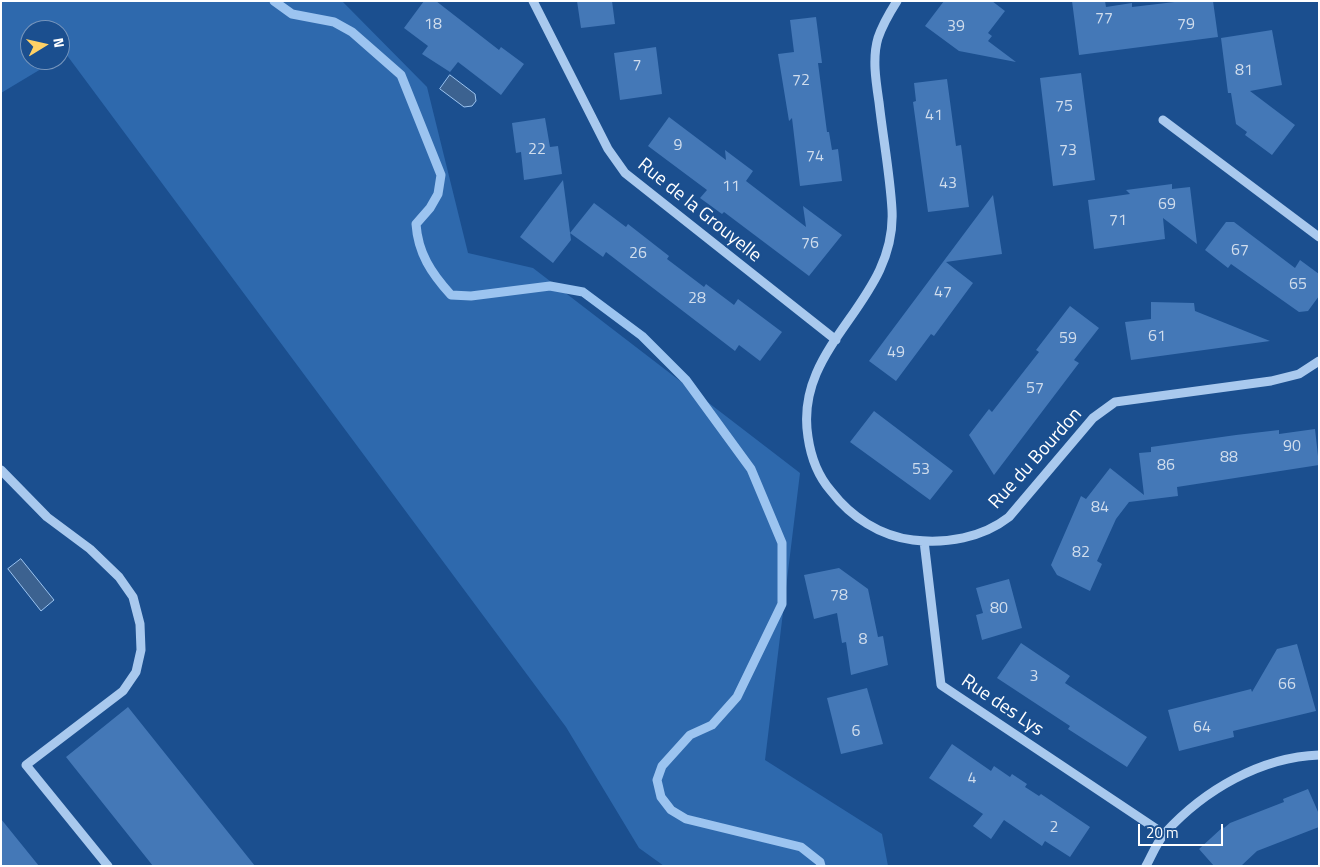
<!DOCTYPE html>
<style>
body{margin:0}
#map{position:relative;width:1320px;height:867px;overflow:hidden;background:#1b4f8f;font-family:"Titillium Web",sans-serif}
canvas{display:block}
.frame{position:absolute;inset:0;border:2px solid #fff;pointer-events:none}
.north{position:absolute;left:20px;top:20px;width:50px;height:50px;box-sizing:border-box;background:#1b4f8f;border:1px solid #7695bc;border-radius:50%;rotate:81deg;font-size:14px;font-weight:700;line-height:20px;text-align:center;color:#fff}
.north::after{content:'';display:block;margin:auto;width:18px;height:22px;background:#ffd166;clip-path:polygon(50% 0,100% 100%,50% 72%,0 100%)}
.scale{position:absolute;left:1138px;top:824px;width:85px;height:22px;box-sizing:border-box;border:2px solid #fff;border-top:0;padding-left:6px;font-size:15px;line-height:18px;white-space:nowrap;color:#fff;-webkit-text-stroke:4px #1b4f8f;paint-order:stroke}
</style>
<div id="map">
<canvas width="1320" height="867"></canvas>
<div class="frame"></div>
<div class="north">N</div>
<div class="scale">20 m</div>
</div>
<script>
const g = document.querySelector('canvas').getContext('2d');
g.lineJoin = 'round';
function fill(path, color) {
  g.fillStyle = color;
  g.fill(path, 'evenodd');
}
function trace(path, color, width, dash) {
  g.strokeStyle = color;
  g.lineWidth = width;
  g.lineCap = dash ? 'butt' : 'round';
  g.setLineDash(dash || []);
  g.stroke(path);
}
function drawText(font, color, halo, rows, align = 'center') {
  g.font = font + ' "Titillium Web",sans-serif';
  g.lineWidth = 4.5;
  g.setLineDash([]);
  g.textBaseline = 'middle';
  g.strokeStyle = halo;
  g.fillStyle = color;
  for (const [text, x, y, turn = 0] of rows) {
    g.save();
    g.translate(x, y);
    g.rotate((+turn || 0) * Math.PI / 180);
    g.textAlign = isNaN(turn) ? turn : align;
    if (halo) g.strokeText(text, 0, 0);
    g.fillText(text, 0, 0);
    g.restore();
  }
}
fill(new Path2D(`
 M1,1h341l85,86 41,166 65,15 267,205 -35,287 117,74 6,32h-224l-25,-18 -73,-121 -500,-673 -6,3v-27h-30v30h26l-55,33z`), '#2e69ad');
const water = new Path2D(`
 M450,75l25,19 1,7 -4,5 -8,1 -24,-18z
 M21,559l33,41 -13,11 -33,-42z`);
fill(water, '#3c6290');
trace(water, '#9cc4f0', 1);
trace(new Path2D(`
 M274,1l18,13 42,8 18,10 49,43 40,100 -3,19 -8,14 -14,16c2,29 15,49 35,71l20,1 79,-10 33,6 59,44 44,44 65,89 31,74v61l-45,93 -25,28 -22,10 -28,31 -5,14 4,17 10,13 15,9 115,28 19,15 1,4`), '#9cc4f0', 9);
fill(new Path2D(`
 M424,1h12l63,49 2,-3 23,17 -23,31 -43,-33 -8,10 -28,-18 6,-8 -24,-18z
 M577,1h35l3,23 -34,4z
 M944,1h48l13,10 -17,22 4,3 -4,5 28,21 -57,-11 -34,-25z
 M1072,1h33l1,6 26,-4v4l51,-6h30l5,36 -139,18z
 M816,17l6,46h-4l9,69h2l3,18 6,-1 4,32 -42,5 -8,-68 -3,3 -11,-67 16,-2 -4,-32z
 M1272,30l10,55 -32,6 45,34 -23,30 -27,-20 2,-3 -11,-8 -5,-31h-3l-7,-55z
 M656,47l6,47 -42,6 -6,-47z
 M1081,73l14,107 -42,6 -13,-108z
 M947,79l9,67 5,-1 8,62 -41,5 -15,-110 3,-1 -2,-18z
 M669,117l57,43 -1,-10 28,21 -7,10 60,46 -3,-21 39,29 -33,41 -85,-64 -2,2 -22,-16 7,-8 -59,-44z
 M545,118l5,29 8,-1 4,28 -38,6 -3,-28 -5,1 -4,-30z
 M563,180l8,60 -18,23 -33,-26z
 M1172,184v5l18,-2 7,57 -34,-26 2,21 -71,10 -6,-49 42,-6 -4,-4z
 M993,195l9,59 -56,8 27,21 -39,53 -3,-2 -35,47 -27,-20z
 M594,203l32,24 2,-3 41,32 -2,3 37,28 2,-3 28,21 4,-6 44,33 -22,29 -21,-16 -4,6 -129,-99 -3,5 -33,-24z
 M1226,222h8l61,46 5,-8 19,14v22l-11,15 -9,1 -68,-48 -3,4 -23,-18z
 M1151,302l43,1 1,8 75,30 -139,19 -6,-38 26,-3z
 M1070,306l29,22 -25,32 5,3 -85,112 -25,-40 20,-26 3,3 47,-60 -3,-2z
 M874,411l79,60 -23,29 -80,-58z
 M1315,429l4,36 -142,22 1,9 -49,6 -13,17 -19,42 5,3 -12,27 -33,-16 -6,-10 30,-69 5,3 24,-31 34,27 -5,-42 12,-1v-5l85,-12 43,-5v4z
 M839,568l29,21 10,48 5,-1 5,29 -37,10 -5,-33 -4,1 -5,-30 -23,6 -10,-44z
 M1009,579l13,49 -40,12 -6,-25 7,-2 -7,-25z
 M1021,643l49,33 -5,7 82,54 -20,30 -59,-38 2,-3 -73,-48z
 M1297,644l19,67 -83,20 1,6 -55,14 -11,-41 83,-21 1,3 25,-43z
 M867,688l16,56 -42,10 -14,-56z
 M128,707l127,159h-102l-87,-109z
 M952,744l39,27 3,-5 16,11 2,-3 15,10 -2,3 14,9 2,-2 49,33 -20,30 -25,-16 -3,5 -38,-26 -13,19 -18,-13 10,-12 -54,-36z
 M1308,789l11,25v13l-62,24 -16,15h-27l-15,-17 24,-22 1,1 6,-5 54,-21 -1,-3z
 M1,819l38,47h-38z`), '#4478b7');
trace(new Path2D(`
 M533,1l75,148 17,24 211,167
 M897,1c-7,11 -15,25 -19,37 -6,20 -2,44 1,64 4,36 11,72 13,108 5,93 -99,134 -84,227 3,21 9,38 23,54 20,26 49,45 82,49 33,4 69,-2 96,-23l84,-99 22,-16 156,-21 28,-7 20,-13
 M1163,120l156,117
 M1,470l46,47 43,32 29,28 14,20 7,27 1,26 -5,22 -13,19 -97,74 82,101
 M924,541l17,144 223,149
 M1146,866c6,-11 11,-24 19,-33 39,-43 96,-76 154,-78`), '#a9c9ee', 9);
drawText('16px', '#d0dded', null, [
 ["77",1104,19],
 ["18",433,25],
 ["79",1186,25],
 ["39",956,27],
 ["7",637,66],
 ["81",1244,71],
 ["72",801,81],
 ["75",1064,107],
 ["41",934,116],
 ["9",678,146],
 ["22",537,150],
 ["73",1068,151],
 ["74",815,157],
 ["43",948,184],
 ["11",731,187],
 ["69",1167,205],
 ["71",1118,221],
 ["76",810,244],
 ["67",1240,251],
 ["26",638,254],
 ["65",1298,285],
 ["47",943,293],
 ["28",697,299],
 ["61",1157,337],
 ["59",1068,339],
 ["49",896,353],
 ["57",1035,389],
 ["90",1292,447],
 ["88",1229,458],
 ["86",1166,466],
 ["53",921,470],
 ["84",1100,508],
 ["82",1081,553],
 ["78",839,596],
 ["80",999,609],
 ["8",863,640],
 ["3",1034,677],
 ["66",1287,685],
 ["64",1202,728],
 ["6",856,732],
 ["4",972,779],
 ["2",1054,828]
]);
drawText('19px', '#fff', '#1b4f8f', [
 ["Rue de la Grouyelle",699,211,39],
 ["Rue du Bourdon",1036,459,-48],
 ["Rue des Lys",1002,706,34]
]);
</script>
